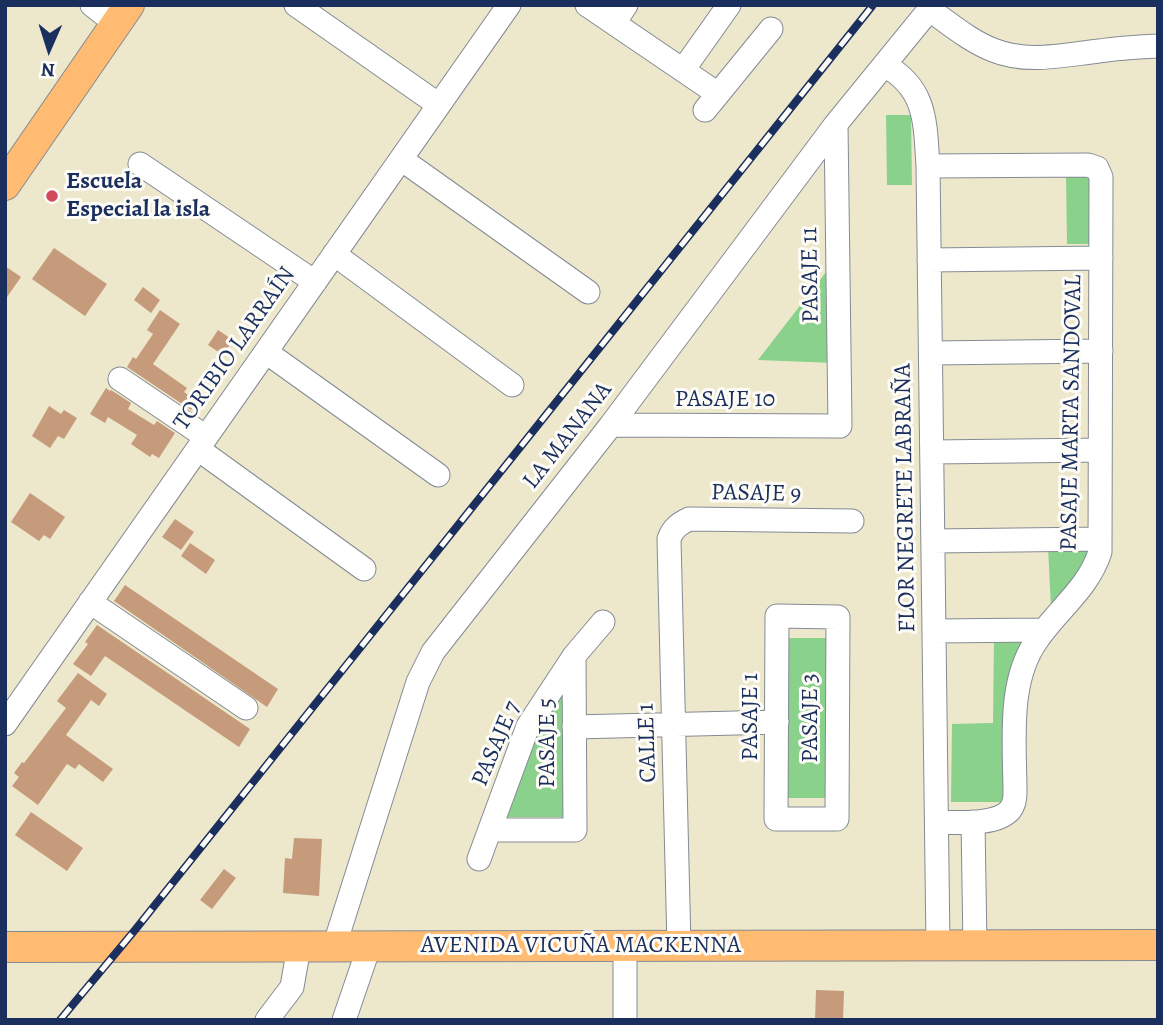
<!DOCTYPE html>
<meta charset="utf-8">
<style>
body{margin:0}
#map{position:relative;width:1163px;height:1025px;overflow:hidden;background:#ede7cb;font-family:Alegreya,serif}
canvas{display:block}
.frame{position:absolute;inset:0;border:7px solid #1b2f5e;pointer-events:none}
.north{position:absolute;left:14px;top:14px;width:70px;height:70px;-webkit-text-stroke:5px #fdfcf7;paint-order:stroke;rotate:183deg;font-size:19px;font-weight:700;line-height:28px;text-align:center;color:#1b2f5e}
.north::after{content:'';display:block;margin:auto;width:24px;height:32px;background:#1b2f5e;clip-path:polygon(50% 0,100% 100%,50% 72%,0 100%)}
</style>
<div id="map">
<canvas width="1163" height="1025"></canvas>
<div class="frame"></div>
<div class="north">N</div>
</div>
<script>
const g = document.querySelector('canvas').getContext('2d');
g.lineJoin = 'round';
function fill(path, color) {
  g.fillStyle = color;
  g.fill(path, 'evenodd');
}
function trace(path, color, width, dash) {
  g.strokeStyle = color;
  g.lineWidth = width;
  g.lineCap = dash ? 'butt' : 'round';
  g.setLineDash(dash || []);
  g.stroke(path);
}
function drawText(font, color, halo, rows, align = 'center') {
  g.font = font + ' Alegreya,serif';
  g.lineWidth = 6;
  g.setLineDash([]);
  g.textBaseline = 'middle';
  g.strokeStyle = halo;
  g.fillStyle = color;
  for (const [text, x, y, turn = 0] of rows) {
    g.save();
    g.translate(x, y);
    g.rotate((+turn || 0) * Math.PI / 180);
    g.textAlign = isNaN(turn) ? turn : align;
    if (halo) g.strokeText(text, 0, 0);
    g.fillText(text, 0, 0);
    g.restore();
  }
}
fill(new Path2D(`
 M886,115h25l1,70h-25z
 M1066,174h25v70h-24z
 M833,263l2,100 -77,-3z
 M1094,544l-19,39 -24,25 -3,-62z
 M1034,635l-26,167h-57l1,-78 41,-1 1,-87z
 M782,638h48l-1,160h-47z
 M570,673v144h-70l31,-87z`), '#8ad18b');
fill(new Path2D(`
 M54,248l53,36 -22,32 -53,-37z
 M5,266l16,11 -16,23z
 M143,287l17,13 -9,13 -17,-13z
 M160,310l20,14 -27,40 34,24 -3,4 13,9 -6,9 -64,-43 6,-10 3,2 17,-25 -6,-4z
 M218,330l15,10 -10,15 -15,-10z
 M106,388l4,3 1,-1 20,13 -3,6 26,16 3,-4 18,12 -16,25 -7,-4 -2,3 -19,-13 6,-9 -29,-18 -3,6 -15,-9z
 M49,406l12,8 3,-4 13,8 -13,21 -6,-3 -8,12 -18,-12z
 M30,493l35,24 -15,22 -6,-4 -5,6 -28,-19z
 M175,519l19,13 -13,18 -19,-13z
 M190,543l25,17 -9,14 -25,-18z
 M125,585l153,104 -11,18 -153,-106z
 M97,625l153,104 -11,18 -134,-91 -14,20 -18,-12 15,-20 -3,-2z
 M78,673l29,21 -8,12 -8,-6 -25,35 47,34 -10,13 -24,-18 -4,5 -8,-5 -29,41 -26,-19 7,-9 -5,-4 8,-11 2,1 42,-55 -9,-7z
 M31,812l52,36 -16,23 -52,-36z
 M294,838l28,1 -3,57 -36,-3 2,-35 7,1z
 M224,869l12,9 -24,31 -12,-9z
 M816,990l28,1 -1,29h-28z`), '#c69b7b');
const minor = new Path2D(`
 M92,5l23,18
 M296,5l143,100
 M587,5l131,89
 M930,10c20,14 40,31 63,40 34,14 70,5 106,1 19,-3 39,-4 59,-5
 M614,23l12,-18
 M884,65c43,23 41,58 44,101l10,780
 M683,70l46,-65
 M705,110l66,-81
 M401,159l187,133
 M140,164l175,118
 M928,166l160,-1 9,3 4,9 -1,375c-12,37 -42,57 -63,88 -30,42 -22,104 -22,153 0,6 -1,12 -5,17 -14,16 -53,12 -73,12
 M334,254l178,131
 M929,260l172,-2
 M266,352l172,123
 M931,353l170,-2
 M120,379l86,58
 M611,425l229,1 -4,-302
 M198,449l166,120
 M932,452l168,-2
 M933,541l167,-2
 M90,602l156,106
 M777,616l61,1 -1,202h-61z
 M934,631l110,-1
 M5,724l504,-719
 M574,727l203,-5
 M973,822l2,124
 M490,830h85l-1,-174
 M479,859l49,-133 46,-70 29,-34
 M625,946v74
 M679,946l-10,-407c4,-11 10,-15 20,-20l163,2
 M334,947l84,-265 15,-30 178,-227 225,-301 97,-119
 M267,1020l25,-33 7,-40
 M344,1020l25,-73`);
const major = new Path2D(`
 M5,185l124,-180
 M5,947l1153,-2`);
trace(minor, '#848b94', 25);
trace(major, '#848b94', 32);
trace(minor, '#fff', 23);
trace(major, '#ffbb71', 30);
const rail = new Path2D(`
 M60,1020l75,-90 738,-925`);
trace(rail, '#1b2f5e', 8);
trace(rail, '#fdfcf7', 5, [16]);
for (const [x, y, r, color] of [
 [52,196,7,"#d1495b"]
]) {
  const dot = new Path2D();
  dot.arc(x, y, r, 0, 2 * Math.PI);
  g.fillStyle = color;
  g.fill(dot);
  trace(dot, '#fdfcf7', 2.5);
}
drawText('bold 24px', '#1b2f5e', '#fdfcf7', [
 ["Escuela",66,182],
 ["Especial la isla",66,210]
], 'left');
drawText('24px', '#1b2f5e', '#fdfcf7', [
 ["PASAJE 11",811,275,-91],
 ["TORIBIO LARRAÍN",235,349,-55],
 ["PASAJE 10",725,400],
 ["PASAJE MARTA SANDOVAL",1072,413,-89],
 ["LA MANANA",568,436,-52],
 ["PASAJE 9",756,494,1],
 ["FLOR NEGRETE LABRAÑA",906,498,-91],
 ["PASAJE 1",751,717,-90],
 ["PASAJE 3",811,718,-90],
 ["PASAJE 5",548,743,-90],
 ["CALLE 1",648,743,-92],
 ["PASAJE 7",497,744,-67],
 ["AVENIDA VICUÑA MACKENNA",581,946]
]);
</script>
